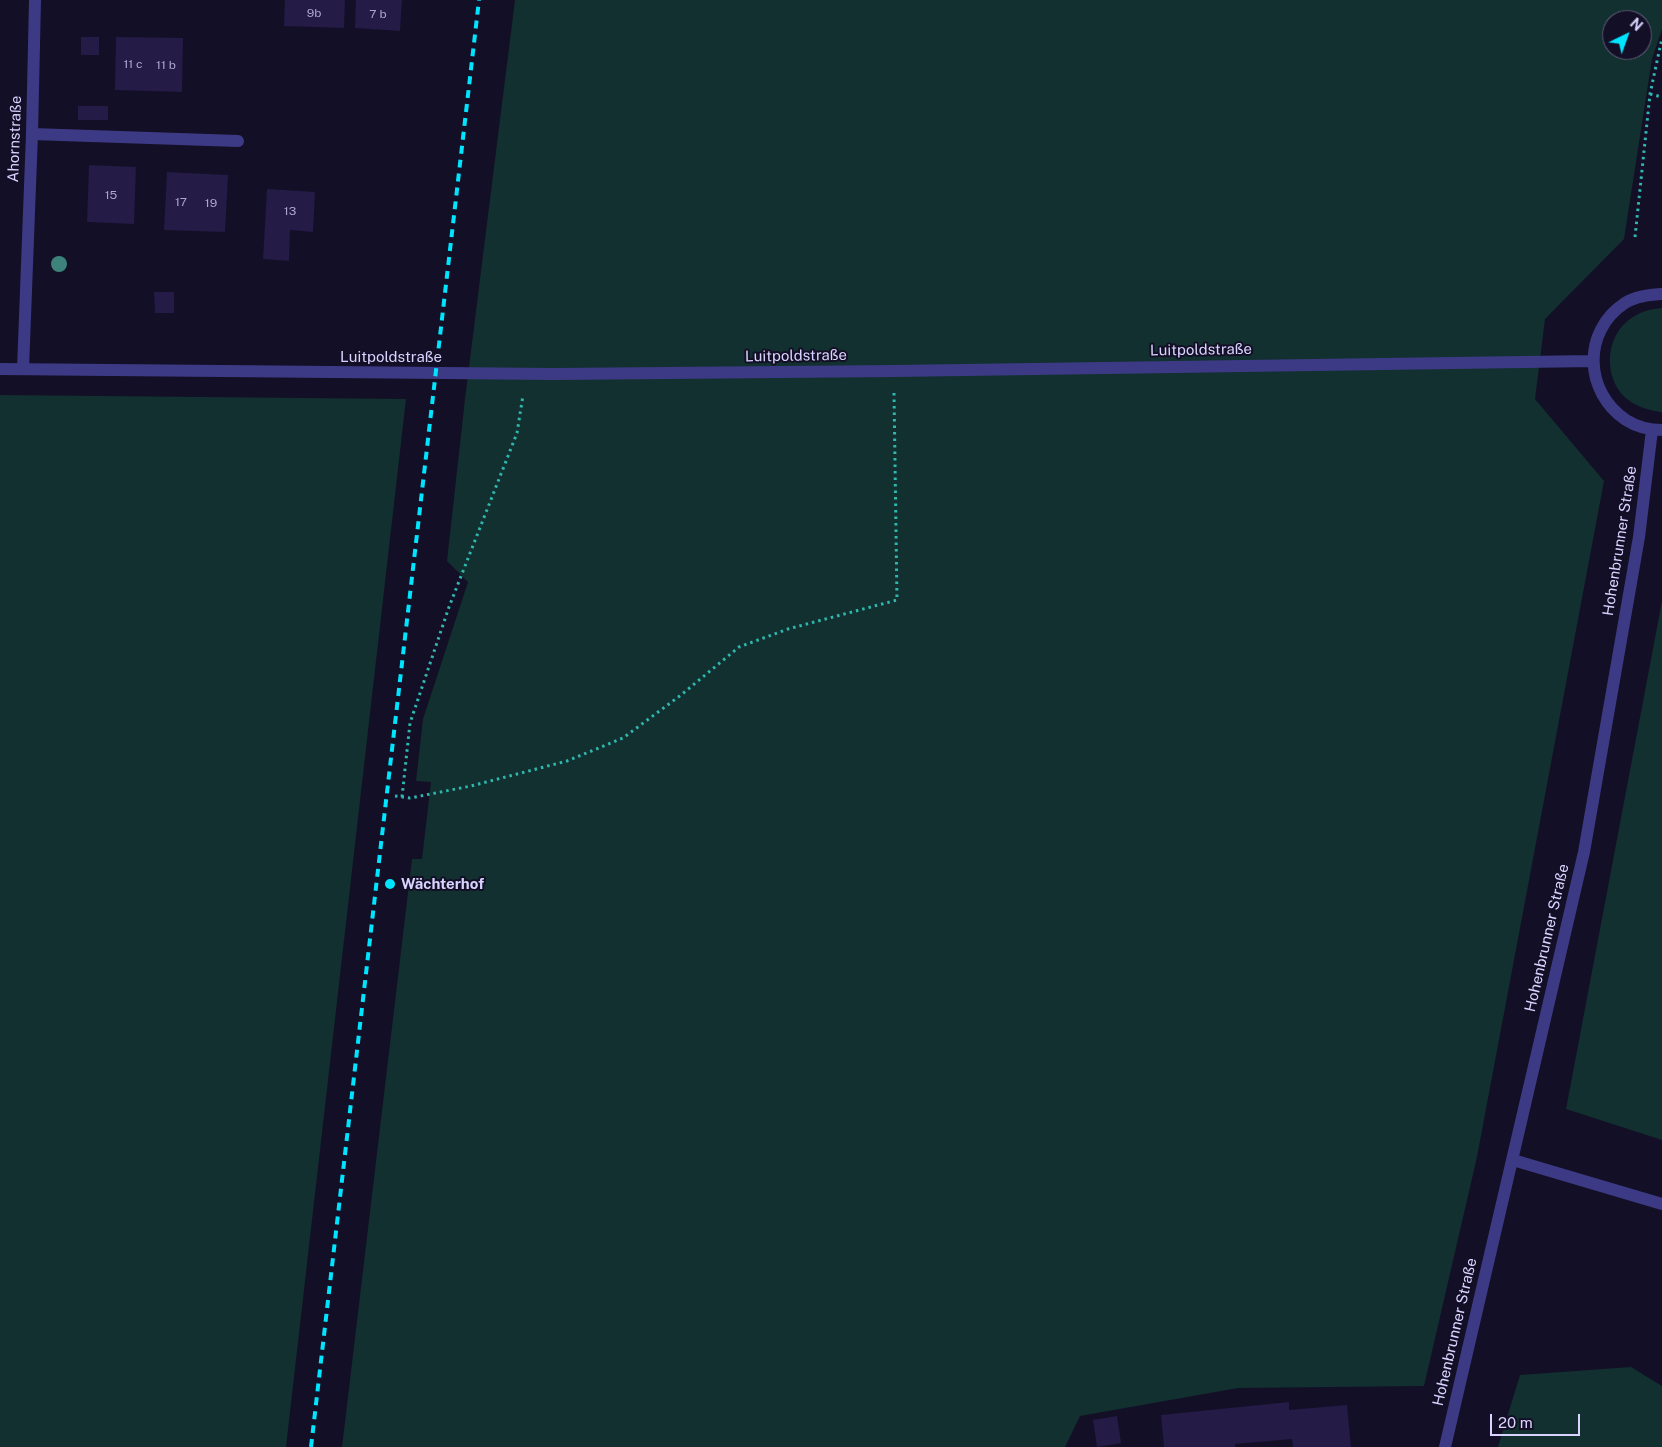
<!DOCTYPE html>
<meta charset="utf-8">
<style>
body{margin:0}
#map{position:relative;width:1662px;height:1447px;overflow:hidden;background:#130f26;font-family:"Public Sans",sans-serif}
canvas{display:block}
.north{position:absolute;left:1602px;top:10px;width:50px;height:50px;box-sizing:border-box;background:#130f26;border:1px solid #625e7d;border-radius:50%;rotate:42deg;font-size:14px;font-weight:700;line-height:20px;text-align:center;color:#d9d4ff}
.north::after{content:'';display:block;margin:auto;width:18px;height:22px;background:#00e5ff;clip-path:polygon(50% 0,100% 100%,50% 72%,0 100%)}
.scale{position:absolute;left:1490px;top:1414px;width:90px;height:22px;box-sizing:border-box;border:2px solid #d9d4ff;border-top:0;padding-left:6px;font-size:15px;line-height:18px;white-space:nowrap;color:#d9d4ff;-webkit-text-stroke:4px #130f26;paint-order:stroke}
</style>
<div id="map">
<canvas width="1662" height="1447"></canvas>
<div class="north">N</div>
<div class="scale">20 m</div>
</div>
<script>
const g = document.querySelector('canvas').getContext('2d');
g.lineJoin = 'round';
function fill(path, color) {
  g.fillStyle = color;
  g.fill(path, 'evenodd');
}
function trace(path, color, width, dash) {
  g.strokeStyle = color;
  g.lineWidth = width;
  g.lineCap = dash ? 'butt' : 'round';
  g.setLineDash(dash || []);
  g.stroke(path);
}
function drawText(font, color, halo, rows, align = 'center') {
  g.font = font + ' "Public Sans",sans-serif';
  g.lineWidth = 4;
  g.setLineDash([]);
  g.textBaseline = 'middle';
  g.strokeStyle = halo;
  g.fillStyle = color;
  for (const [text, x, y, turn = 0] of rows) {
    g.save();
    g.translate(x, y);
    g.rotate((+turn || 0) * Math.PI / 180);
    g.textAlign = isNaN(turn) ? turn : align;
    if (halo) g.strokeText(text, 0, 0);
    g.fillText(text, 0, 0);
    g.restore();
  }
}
fill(new Path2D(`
 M515,0h1147v29l-10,30 -28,180 -79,80 -10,80 69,82 -127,676 -53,229 -186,2 -158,28 -15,31h-723l70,-588h10l9,-77 -15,-1 7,-62 45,-137 -21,-21 18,-162zM1612,20h30v30h-30z
 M1662,308v104h-2c-10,-2 -20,-4 -29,-10 -29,-19 -28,-67 2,-85 9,-6 18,-8 29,-9z
 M0,395l406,4 -120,1048h-286z
 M1662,601v539l-96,-31z
 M1631,1367l31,19v61h-164l22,-72z`), '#12302f');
fill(new Path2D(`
 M285,0h60l-1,28 -60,-2z
 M356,0h46l-2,31 -45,-3z
 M81,37h18v18h-18z
 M116,37l67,1 -1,54 -67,-2z
 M78,106h30v14h-30z
 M89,165l47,2 -2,57 -47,-2z
 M167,172l61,3 -3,57 -61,-2z
 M267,189l48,3 -2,40 -23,-2 -1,31 -26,-2z
 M154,292h20v21h-19z
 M1289,1402v8l58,-5 4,42h-58l-1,-8 -57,5v3h-71l-3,-32z
 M1117,1416l4,27 -24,4 -4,-27z`), '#241b47');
trace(new Path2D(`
 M1650,94l12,3
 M1635,237l15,-143 12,-56
 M395,796l15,2 61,-12 96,-25 56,-23 58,-43 58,-48 49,-18 109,-29 -3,-207
 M402,797l8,-74 39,-116 68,-174 6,-38`), '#2fb8b0', 3, [2.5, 4]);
trace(new Path2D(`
 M32,134l206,7
 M1513,1160l149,44`), '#3d3a85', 12);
trace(new Path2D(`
 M23,369l9,-235 3,-134`), '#3d3a85', 12);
trace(new Path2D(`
 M1662,294c-12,1 -26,2 -37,9 -43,28 -41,89 1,117 11,7 23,10 36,10
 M0,369l554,5 340,-3 699,-10
 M1445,1447l139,-595 55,-315 13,-107`), '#3d3a85', 12);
trace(new Path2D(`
 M311,1447l168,-1447`), '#00e5ff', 4, [8, 6]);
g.fillStyle = '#3d827b';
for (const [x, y] of [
 [59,264]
]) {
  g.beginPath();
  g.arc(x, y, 8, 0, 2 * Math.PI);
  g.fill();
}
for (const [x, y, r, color] of [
 [390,884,6,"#00e5ff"]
]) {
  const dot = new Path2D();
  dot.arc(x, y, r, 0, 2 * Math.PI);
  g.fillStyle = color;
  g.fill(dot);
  trace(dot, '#130f26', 2);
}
drawText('12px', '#aca6d1', null, [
 ["9b",314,13],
 ["7 b",378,14],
 ["11 c",133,64],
 ["11 b",166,65],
 ["15",111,195],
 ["17",181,202],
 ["19",211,203],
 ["13",290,211]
]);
drawText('15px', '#d9d4ff', '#130f26', [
 ["Ahornstraße",15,139,-88],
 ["Luitpoldstraße",1201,350,-1],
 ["Luitpoldstraße",796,356,-1],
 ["Luitpoldstraße",391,357],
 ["Hohenbrunner Straße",1620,541,-81],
 ["Hohenbrunner Straße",1547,938,-77],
 ["Hohenbrunner Straße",1455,1332,-77]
]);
drawText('bold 15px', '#d9d4ff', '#130f26', [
 ["Wächterhof",401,884]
], 'left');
</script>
